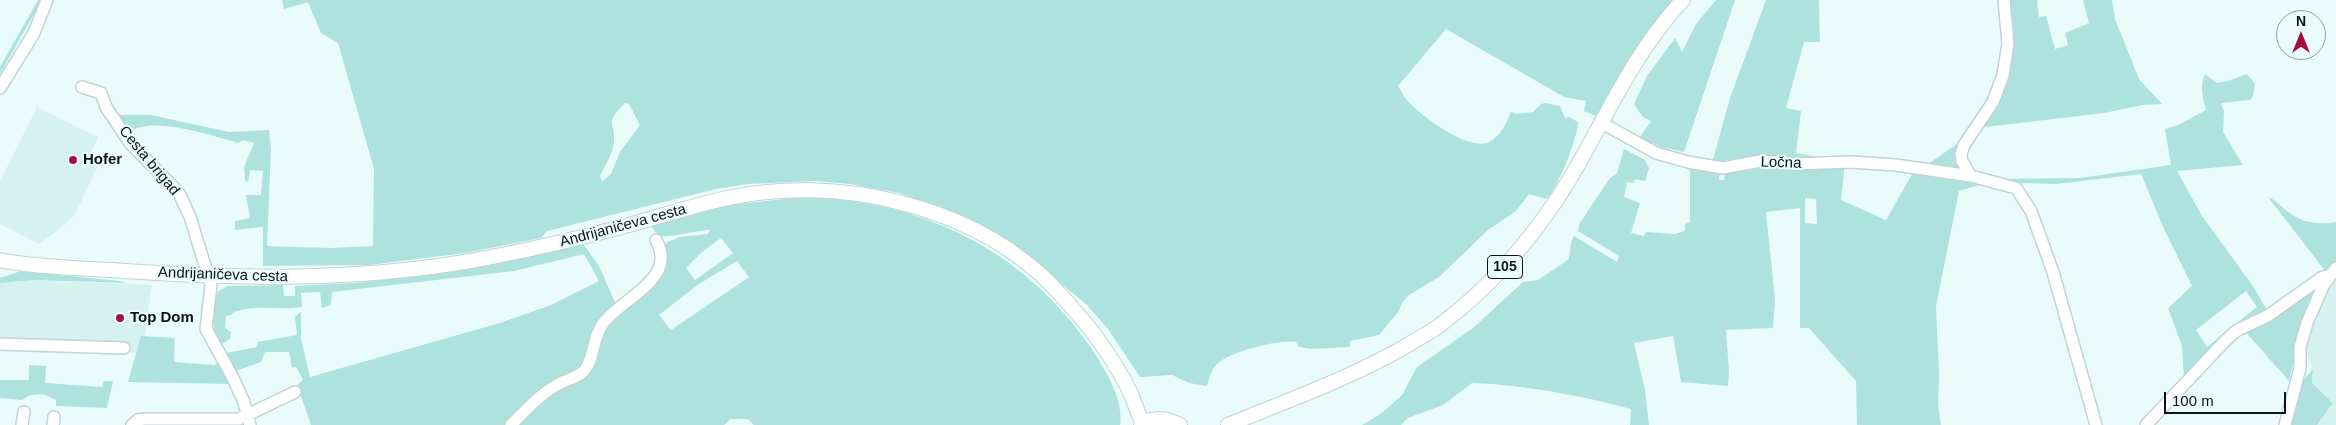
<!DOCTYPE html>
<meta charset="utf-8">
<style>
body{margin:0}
#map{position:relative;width:2336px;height:425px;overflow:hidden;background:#e9fcfb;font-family:Arial,sans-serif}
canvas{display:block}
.north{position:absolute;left:2276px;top:10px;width:50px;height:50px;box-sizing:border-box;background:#e9fcfb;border:1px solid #919f9f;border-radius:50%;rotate:0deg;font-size:14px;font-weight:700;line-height:20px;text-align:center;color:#0e1414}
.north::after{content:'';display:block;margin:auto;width:18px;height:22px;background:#a60d3e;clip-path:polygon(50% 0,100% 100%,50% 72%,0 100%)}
.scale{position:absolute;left:2164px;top:392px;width:122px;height:22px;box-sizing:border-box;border:2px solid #0e1414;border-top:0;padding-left:6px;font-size:15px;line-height:18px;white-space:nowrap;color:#0e1414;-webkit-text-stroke:4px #e9fcfb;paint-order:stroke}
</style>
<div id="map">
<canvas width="2336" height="425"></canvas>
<div class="north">N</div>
<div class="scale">100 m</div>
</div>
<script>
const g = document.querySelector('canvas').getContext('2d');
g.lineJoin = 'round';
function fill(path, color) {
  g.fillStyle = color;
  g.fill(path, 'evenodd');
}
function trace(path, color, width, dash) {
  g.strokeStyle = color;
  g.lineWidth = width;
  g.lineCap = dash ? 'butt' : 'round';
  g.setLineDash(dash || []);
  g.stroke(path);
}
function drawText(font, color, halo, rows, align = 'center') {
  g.font = font + ' Arial,sans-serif';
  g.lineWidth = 4.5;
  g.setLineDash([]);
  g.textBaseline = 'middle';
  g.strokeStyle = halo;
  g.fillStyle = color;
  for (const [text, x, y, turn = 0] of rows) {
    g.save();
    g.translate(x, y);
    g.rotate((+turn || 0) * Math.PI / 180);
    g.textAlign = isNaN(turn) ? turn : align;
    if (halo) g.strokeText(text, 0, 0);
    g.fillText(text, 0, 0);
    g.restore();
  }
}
fill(new Path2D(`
 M37,107l61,30 -7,16 11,5 -28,58 -18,16 -17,12 -39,-20v-43z
 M2336,276v149h-19l16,-22 -21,-20 1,-14 -9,-21 14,-42z
 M34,280l118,5 -10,68 -142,-8v-62z`), '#d6f2f0');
fill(new Path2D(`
 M38,0h3l-2,5 -39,69v-7z
 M282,0h1392l-33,42 -45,74 -12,-5 2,-10 -22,-4 -118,-68 -48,57c3,4 5,9 8,13 13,16 63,53 83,43 12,-6 17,-19 22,-30l6,2 16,-2 8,-8 5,-1 14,3 5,12 4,-1 9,5c0,15 -21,69 -32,77l-17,-5 -13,17 -28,19 -49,47 -30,18 -7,8 -3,8 -20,24 -29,6v6l-38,2 -13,-2 -3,-5c-18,-3 -66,10 -79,22 -6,6 -8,15 -10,22l-18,-3 -17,-8 -32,2 -32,-48 -21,-24 -60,-50 -37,-24 -35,-18 -56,-20 -49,-9 -35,-3 -67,3 -32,5 -169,42 -6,7 -76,15 -96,12 -106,1v-39l-28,3v-9l15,-3 -4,-23h15l2,-24 -13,-1 -2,12 -3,-1 -1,-14 10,-24 -11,-3 -5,3c-24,-7 -90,-29 -109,-10l-21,-18h43l78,17 40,-2 2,19 -4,97 64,2 42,-2 1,-77 -36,-126 -17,-10 -13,-31 -24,7zM625,103l4,1 11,21 -20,27 -9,22 -9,8 -2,-6c5,-10 13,-23 14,-34 2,-22 -11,-17 11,-39z
 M1716,0h19l-51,152 -23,-5 -21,-10 11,-16 -8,-4 -9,-13 13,-28 28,-38 7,14 14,-28z
 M1766,0h53l1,42h-16l-18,66 15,3 -5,42 16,3v5l-84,4 -16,-2 18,-65z
 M2005,0h34l-2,1 2,16 7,-1 9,33 13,-4 -3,-12 24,-10 -6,-23h29l3,19 24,60 23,25 -19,1 -39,8 -127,15 22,-33z
 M2205,74l12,9 11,-2 19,-7 8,10 -2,12 -3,4 -29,3 3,8 -1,21 20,33 -66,6 25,45 51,70 15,26 -84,68 -2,-34 -14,-38 24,-22 -28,-57 -23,-55 -85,10 -34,-1 -3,2 -26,-6 87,-1 91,-13 -6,-36 13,-4 28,-15c-3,-12 -7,-24 -1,-36zM2246,291l11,16 -50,40 -11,-17z
 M1964,139l1,33 -41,-5z
 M1624,149l21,11 4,8 -4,13 -10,-2 -1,4 -7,-1 -3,15 16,6 -9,30 13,3 2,-4 29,2 10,-3v-7l5,-2v-57l30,6 -1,9h5l1,-8 24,-8 96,-1 -4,37 45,20 29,-51 71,14 -27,8 -23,115 3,68 -1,30 3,21h-84l-1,-44 -47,-53h-9v-120l-34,4 9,88 -2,28 -47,2 3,41 -1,15 -47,-4 -8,-46 -39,7 11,47 4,35h-19l1,-16c-52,-14 -106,-24 -159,-26l-29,22 -35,13 -7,7h-39l20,-12 20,-18 15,-28 56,-39 50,-46 15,-2 31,-21 2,-17 3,-6 43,26 2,-6 -41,-25 1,-7 31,-46 7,-5zM1805,198l11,1 1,25 -12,-1z
 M804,197c119,4 219,52 287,151 14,21 33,52 29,77h-366l-6,-6h-18l-6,6h-211l15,-15 52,-33 21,-46 40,-37 26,-52 13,-5 28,-3 2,-4c-12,0 -40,8 -48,6 -5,-1 -8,-6 -11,-10l77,-21zM721,238l12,15 -38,27 -9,-12 16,-16zM737,261l12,16 -78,53 -12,-15 40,-31z
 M2268,197c8,3 13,9 19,14 16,12 30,14 49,11v42l-10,8z
 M583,244l16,22 18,41 -31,58 -78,60h-197l-14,-40 6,-5 -7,-13 -4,1 -3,-16h-24l-4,10 -25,9 -10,-18 31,-6 1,-5 39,-7 -2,-18 6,-6v28l9,38 190,-54 51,-18 48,-24 -15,-27 -70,17 -182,21 -1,13 -9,3 -2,-16 -19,1 1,14c-23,4 -47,-4 -70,6v2l-6,1 -1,12 6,4 -1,7 -8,5h-2c-10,-19 -7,-33 -2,-53l10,-5 55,-1 1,11h11v-10l59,-3 102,-12z
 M21,271l98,10 8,2 -93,-3 -34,3v-5z
 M2320,282l-20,51 -11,48 -45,-51z
 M141,336l34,2 -1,24 40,3 5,-2 12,21 -103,-2z
 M29,365l17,1 -1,17 57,4 2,-6h9l-6,27 -51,-2v-6l-13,-6 -13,1 -8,5 -22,-2v-18h29z
 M2313,369l-1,14 21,20 -16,22h-26c-3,-23 7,-40 22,-56z`), '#ade2df');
const minor = new Path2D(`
 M82,87l19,6 5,14 24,36 49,50 11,24 21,68 -5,44 26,47 12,26 6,23
 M0,88l34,-55 13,-33
 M1600,122l56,31 32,9 35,6 37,-7 36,3 54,-2 46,3 75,11 45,12 15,23 22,61 43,153
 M1971,176l-9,-15 -1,-7 3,-9 29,-43 10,-27 5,-31 -4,-44
 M0,344l124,4
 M22,425l2,-13
 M53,425l1,-8
 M132,425l6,-5 6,-1h95l56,-27
 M511,425c14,-14 28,-30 46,-40 8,-5 20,-7 27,-14 11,-13 8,-32 18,-46 17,-26 77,-45 54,-85
 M2146,425l78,-83 12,-11 33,-16 52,-37 9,-3
 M2285,425l15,-57v-21l7,-24 16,-37 13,-18`);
const major = new Path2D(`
 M0,260c41,8 84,8 125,11 116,8 230,10 345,-10 56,-10 111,-23 166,-38 32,-9 65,-20 97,-26 102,-21 229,7 307,77 18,16 36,38 51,56 15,20 30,42 40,64 4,10 7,20 12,29
 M1141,425c13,-9 25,-7 39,0
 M1228,425c61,-25 123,-47 180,-80 10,-7 22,-12 32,-20 52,-39 94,-88 128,-143 37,-62 65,-129 115,-182`);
trace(minor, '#c1d3d2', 14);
trace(major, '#c1d3d2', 16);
trace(minor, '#fff', 11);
trace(major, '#fff', 14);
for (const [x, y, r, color] of [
 [73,160,5,"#a60d3e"],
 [120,318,5,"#a60d3e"]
]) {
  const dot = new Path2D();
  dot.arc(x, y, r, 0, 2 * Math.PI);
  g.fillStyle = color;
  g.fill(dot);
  trace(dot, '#e9fcfb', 2);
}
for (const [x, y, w] of [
 [1505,267,35]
]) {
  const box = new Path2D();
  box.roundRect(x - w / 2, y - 11.5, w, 23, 4);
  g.fillStyle = '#e9fcfb';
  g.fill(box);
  trace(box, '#0e1414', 1);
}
drawText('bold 14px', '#0e1414', null, [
 ["105",1505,267]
]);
drawText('bold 15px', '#0e1414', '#e9fcfb', [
 ["Hofer",83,160],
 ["Top Dom",130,318]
], 'left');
drawText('15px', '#0e1414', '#e9fcfb', [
 ["Cesta brigad",149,161,50],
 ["Ločna",1781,163,2],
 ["Andrijaničeva cesta",623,226,-15],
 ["Andrijaničeva cesta",223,275,2]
]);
</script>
